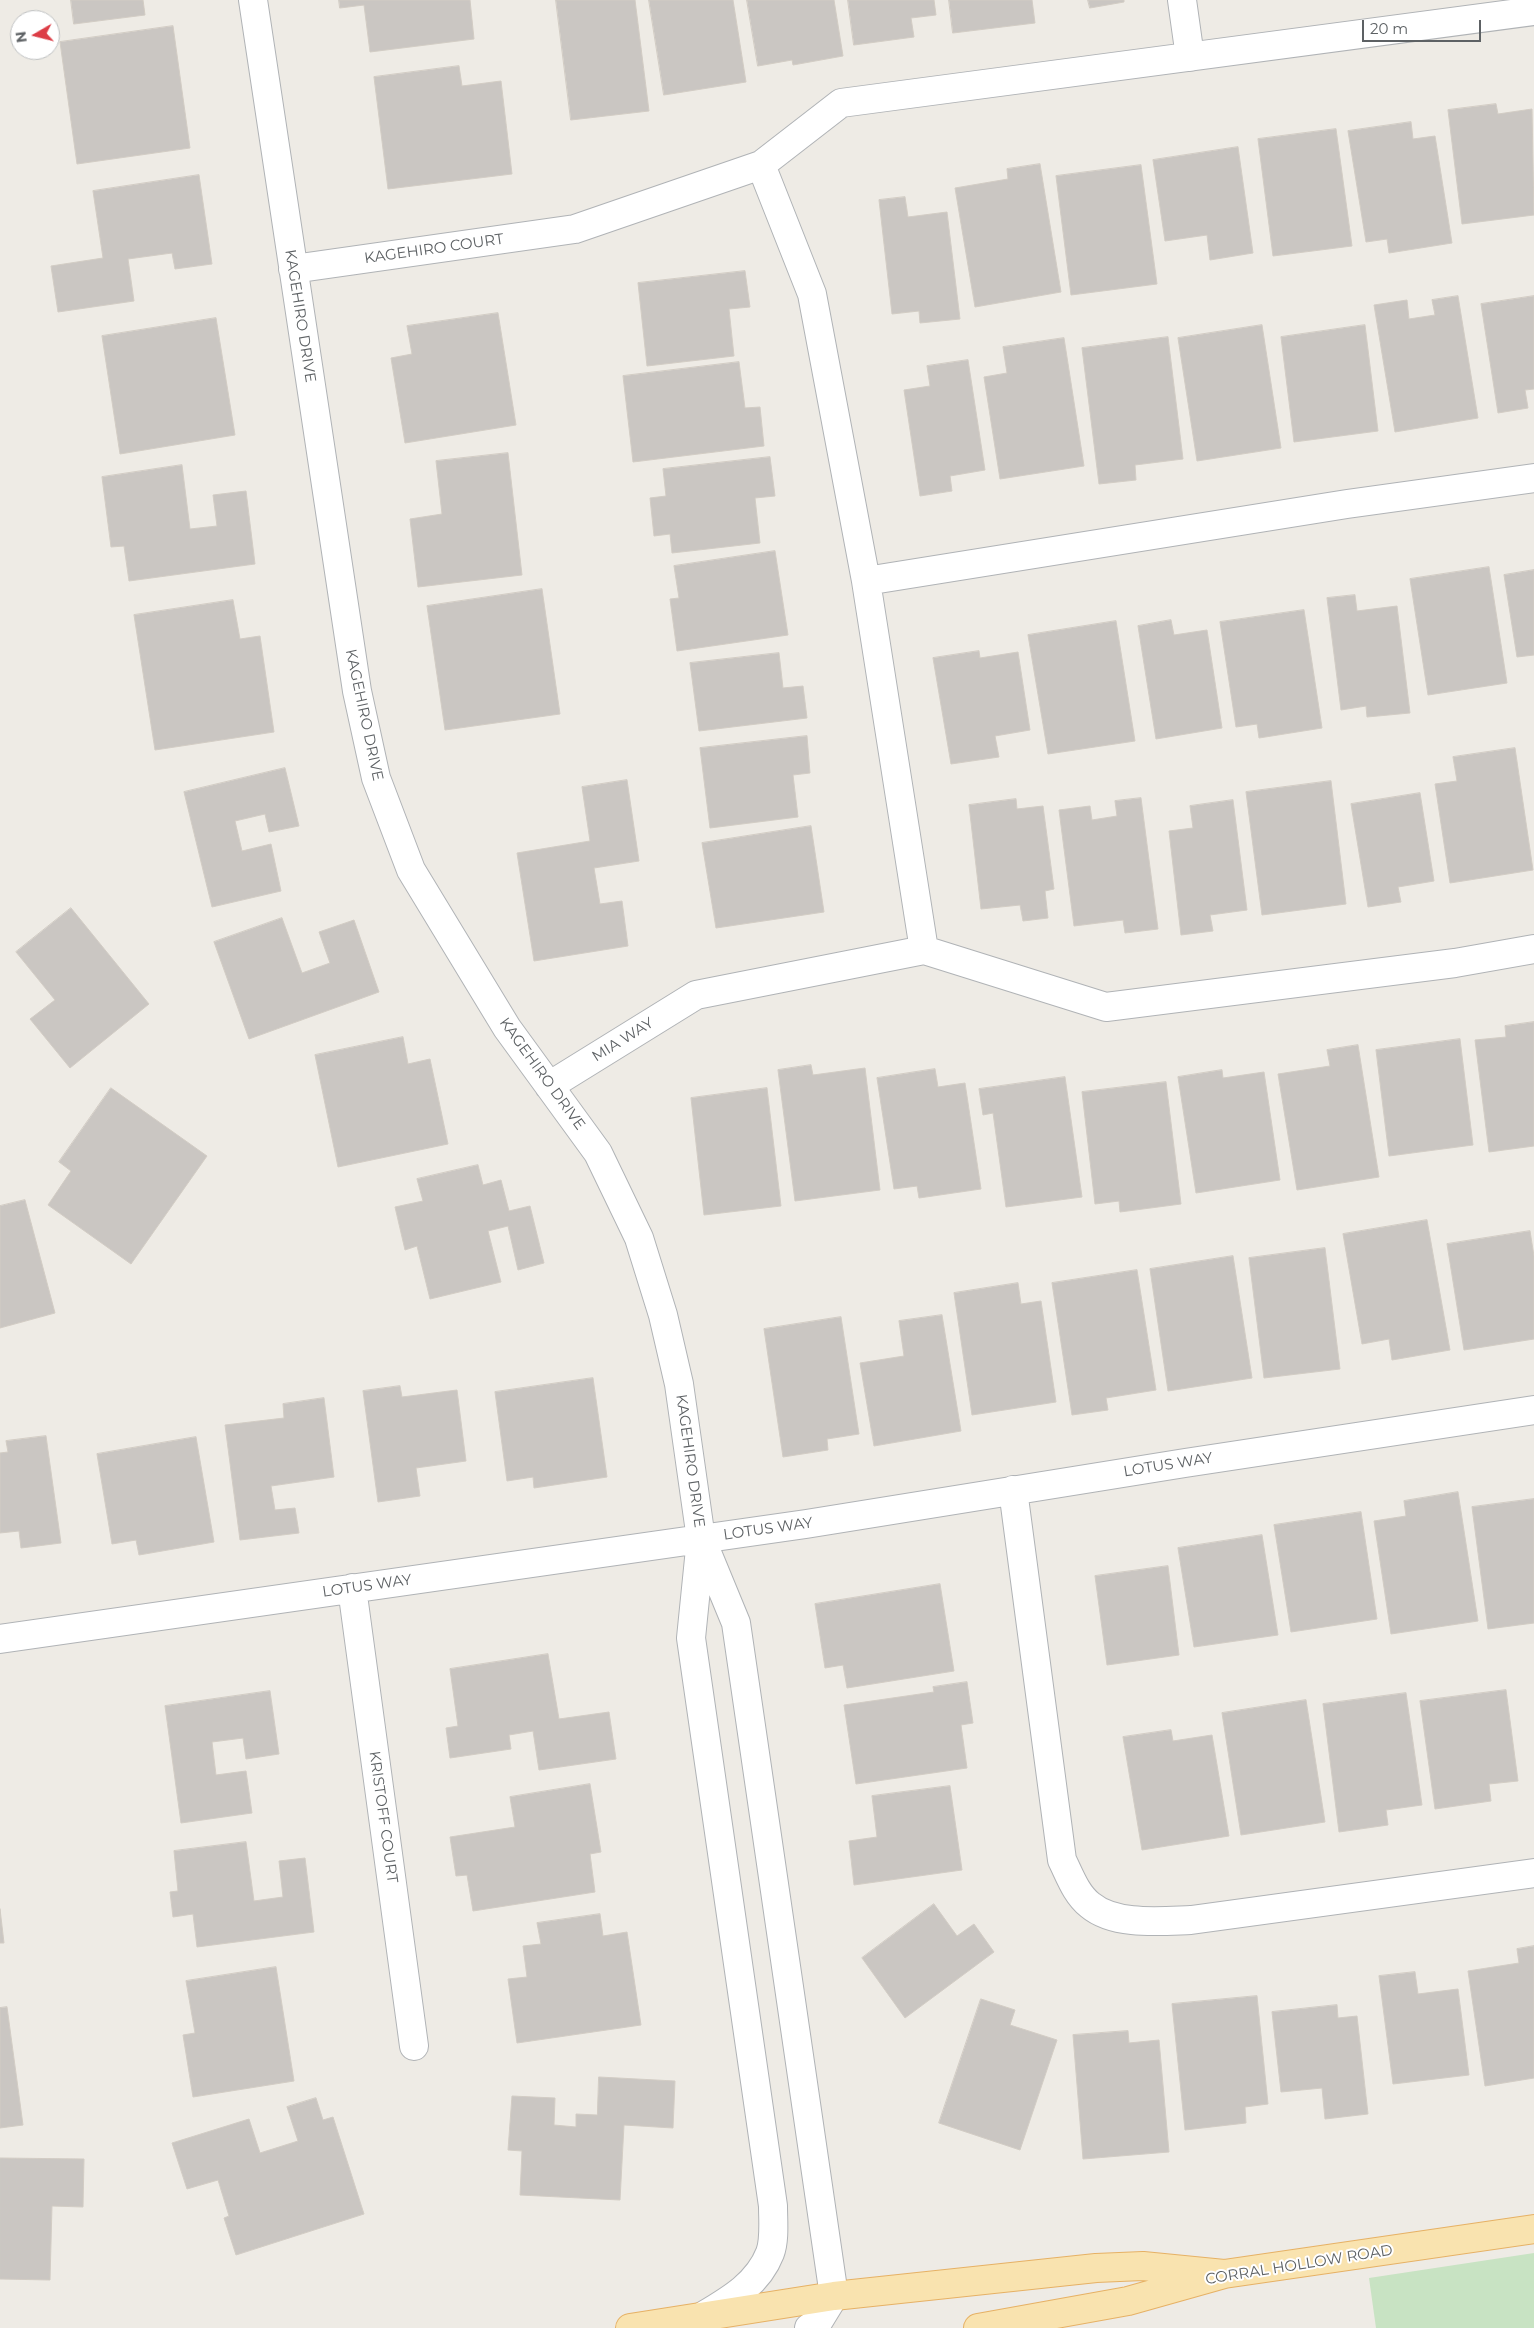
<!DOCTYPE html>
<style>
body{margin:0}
#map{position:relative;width:1534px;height:2328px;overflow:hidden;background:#eeebe5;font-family:Montserrat,sans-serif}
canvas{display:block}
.north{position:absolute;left:10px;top:10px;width:50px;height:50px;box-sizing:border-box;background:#fff;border:1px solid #bec0c1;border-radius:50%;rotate:262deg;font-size:14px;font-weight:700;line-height:20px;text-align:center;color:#5d6164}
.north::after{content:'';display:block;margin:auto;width:18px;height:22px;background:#dc3d46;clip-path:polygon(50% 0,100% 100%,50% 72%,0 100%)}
.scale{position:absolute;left:1362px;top:20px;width:119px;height:22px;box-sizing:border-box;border:2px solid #5d6164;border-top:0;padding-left:6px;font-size:15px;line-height:18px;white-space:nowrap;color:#5d6164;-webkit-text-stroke:4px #fff;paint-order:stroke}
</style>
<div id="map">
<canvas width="1534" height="2328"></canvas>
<div class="north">N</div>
<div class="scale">20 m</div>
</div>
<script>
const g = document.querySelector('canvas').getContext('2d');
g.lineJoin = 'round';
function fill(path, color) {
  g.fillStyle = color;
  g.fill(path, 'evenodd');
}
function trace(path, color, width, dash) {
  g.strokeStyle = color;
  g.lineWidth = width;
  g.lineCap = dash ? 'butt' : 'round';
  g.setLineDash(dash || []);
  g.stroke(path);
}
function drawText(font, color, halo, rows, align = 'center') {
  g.font = font + ' Montserrat,sans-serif';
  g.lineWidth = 4;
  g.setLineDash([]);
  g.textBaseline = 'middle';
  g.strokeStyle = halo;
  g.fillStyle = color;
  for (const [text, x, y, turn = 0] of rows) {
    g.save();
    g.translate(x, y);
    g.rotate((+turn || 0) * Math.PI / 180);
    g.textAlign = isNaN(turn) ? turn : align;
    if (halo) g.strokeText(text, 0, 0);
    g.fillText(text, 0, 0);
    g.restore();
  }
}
fill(new Path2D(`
 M1534,2253v75h-158l-7,-50z`), '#c8e3c3');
const building = new Path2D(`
 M71,0h72l2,15 -71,9z
 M339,0h131l4,39 -104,13 -6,-47 -24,3z
 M556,0h79l14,111 -78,9z
 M649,0h84l13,82 -82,13z
 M747,0h87l9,56 -50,9 -1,-5 -34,6z
 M848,0h86l2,15 -25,3 3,19 -60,8z
 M949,0h83l3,23 -82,10z
 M1088,0h36v2l-34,6z
 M173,26l17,122 -113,16 -17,-122z
 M459,66l3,20 39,-5 11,93 -124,15 -14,-112z
 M1496,104l2,10 34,-5 2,106 -72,9 -14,-114z
 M1411,122l2,17 22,-3 17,107 -63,10 -2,-14 -21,3 -18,-111z
 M1336,129l16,117 -79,10 -15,-117z
 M1238,147l15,106 -43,7 -3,-25 -42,6 -12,-81z
 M1040,164l21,128 -86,15 -20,-119 53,-9 -1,-10z
 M1141,165l16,119 -86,11 -15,-119z
 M199,175l13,89 -37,5 -3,-16 -44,6 6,42 -76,11 -7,-46 52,-8 -10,-67z
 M905,197l3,20 39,-5 13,107 -40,4 -1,-12 -27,3 -13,-114z
 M745,271l5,36 -21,2 5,47 -87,10 -9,-83z
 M1458,296l20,122 -83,14 -21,-127 33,-5 2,19 26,-4 -3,-15z
 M1534,296v93l-9,1 3,18 -30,5 -17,-109z
 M498,313l18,112 -111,18 -14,-85 21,-4 -5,-28z
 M216,318l19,117 -115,19 -18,-118z
 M1262,325l19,123 -84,13 -19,-123z
 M1365,325l13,106 -84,11 -13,-105z
 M1168,337l15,122 -48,6 1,15 -37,4 -17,-136z
 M1064,338l20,128 -84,13 -16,-102 23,-4 -4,-26z
 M968,360l17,110 -35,6 2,15 -32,5 -16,-106 26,-4 -3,-20z
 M739,362l6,46 15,-1 4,39 -131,16 -10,-86z
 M508,453l14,122 -104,12 -8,-68 32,-5 -6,-53z
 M770,457l5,39 -20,2 5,45 -88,10 -2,-19 -16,2 -4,-38 16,-2 -3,-27z
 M182,465l8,64 27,-3 -4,-31 33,-4 9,73 -126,17 -5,-35 -13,1 -9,-70z
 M775,551l13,84 -111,16 -7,-52 9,-1 -5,-32z
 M1489,567l18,116 -79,12 -18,-116z
 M1534,570v85l-17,2 -13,-82z
 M542,589l18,125 -115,16 -18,-124z
 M1355,595l2,16 40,-5 13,107 -43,4 -1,-11 -25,4 -14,-112z
 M233,600l7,39 20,-3 14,96 -119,18 -21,-135z
 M1304,610l18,118 -63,10 -2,-14 -21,3 -16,-105z
 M1171,620l3,15 33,-5 15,98 -66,11 -18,-113z
 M1116,621l19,120 -87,13 -20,-119z
 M979,651l1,7 38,-6 12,78 -35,6 4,21 -48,7 -18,-106z
 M779,653l4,35 20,-2 4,32 -108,13 -9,-68z
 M807,736l3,37 -17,2 5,42 -88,11 -10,-80z
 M1515,748l18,122 -83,13 -15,-99 22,-3 -4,-24z
 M285,768l14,58 -30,6 -4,-18 -30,7 7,30 29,-7 10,47 -69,16 -28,-115z
 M627,780l12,81 -45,7 6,36 22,-3 6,45 -94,15 -17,-108 73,-12 -8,-54z
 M1331,781l15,123 -84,11 -16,-123z
 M1420,793l14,88 -36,6 3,15 -33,5 -17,-103z
 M1141,798l17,131 -33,4 -2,-13 -49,6 -15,-116 31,-4 2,14 25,-4 -2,-15z
 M1016,799l1,10 26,-3 11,83 -9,2 3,27 -25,3 -3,-16 -39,4 -12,-104z
 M1233,800l14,110 -37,5 3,16 -32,4 -12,-104 24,-3 -3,-22z
 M811,826l13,86 -108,16 -14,-85z
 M71,908l78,96 -79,64 -40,-49 25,-19 -39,-48z
 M282,918l20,55 28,-10 -11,-31 35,-12 25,72 -130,47 -35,-97z
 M1534,1022v124l-45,6 -14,-112 31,-3 -1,-11z
 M403,1037l5,27 22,-5 18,85 -110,23 -23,-112z
 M1460,1039l13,106 -84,11 -13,-106z
 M1358,1045l21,132 -82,13 -19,-116 52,-8 -3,-16z
 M811,1065l2,10 52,-7 15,122 -85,11 -17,-131z
 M935,1069l3,18 27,-4 16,106 -62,9 -2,-12 -23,3 -17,-111z
 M1222,1070l1,8 41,-6 16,108 -84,13 -18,-116z
 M1065,1077l17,120 -76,10 -13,-94 -10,2 -4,-26z
 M1166,1082l15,122 -61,8 -1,-11 -24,3 -13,-112z
 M111,1088l96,68 -76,108 -83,-59 23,-34 -12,-9z
 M767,1088l14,118 -77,9 -13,-117z
 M478,1165l5,20 18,-5 8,31 21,-5 14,57 -26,7 -10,-44 -20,5 13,51 -71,17 -13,-53 -12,4 -10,-43 28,-6 -6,-22z
 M25,1200l30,113 -55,15v-122z
 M1427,1220l23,130 -58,10 -3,-21 -27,5 -19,-110z
 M1530,1231l4,25v83l-70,11 -17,-106z
 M1325,1248l15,121 -76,9 -15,-120z
 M1233,1256l19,122 -84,13 -18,-122z
 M1137,1270l19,120 -50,8 2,12 -36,5 -20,-132z
 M1018,1283l3,21 20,-3 15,101 -84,13 -18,-122z
 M942,1315l19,116 -87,15 -14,-83 44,-7 -5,-35z
 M841,1317l18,117 -32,5 1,11 -45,7 -19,-128z
 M593,1378l14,99 -73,11 -1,-11 -26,4 -12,-89z
 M400,1386l2,11 55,-7 9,71 -50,7 4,28 -42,6 -15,-111z
 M324,1398l10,79 -63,9 4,24 20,-2 4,25 -59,7 -15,-115 59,-7 -1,-14z
 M46,1436l15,107 -40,5 -2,-17 -19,2v-80l8,-1 -2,-11z
 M196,1437l18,105 -75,13 -3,-15 -24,4 -15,-90z
 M1458,1492l20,129 -87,13 -17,-113 32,-5 -2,-15z
 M1534,1499v124l-46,6 -16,-122z
 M1361,1512l16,107 -86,13 -17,-107z
 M1262,1535l16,100 -84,12 -16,-99z
 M1168,1566l11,89 -72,10 -12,-89z
 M940,1584l14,87 -107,17 -4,-23 -18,3 -10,-64z
 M548,1654l11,65 50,-7 7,47 -77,11 -6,-39 -24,4 2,14 -61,9 -4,-30 12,-2 -8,-57z
 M967,1682l6,41 -12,2 6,43 -111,16 -12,-79 90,-13 -1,-5z
 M1506,1690l12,91 -29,3 2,17 -56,8 -15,-108z
 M270,1691l9,63 -33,5 -3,-21 -31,4 4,33 30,-4 6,42 -71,10 -16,-117z
 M1406,1693l16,112 -36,5 2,15 -49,7 -16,-128z
 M1306,1700l19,122 -84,13 -19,-122z
 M1171,1730l2,11 39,-6 17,101 -87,14 -19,-113z
 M590,1784l11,68 -11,2 5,38 -122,19 -6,-36 -11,1 -6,-39 65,-10 -5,-30z
 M950,1786l12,84 -108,15 -5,-44 28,-4 -5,-41z
 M246,1842l8,59 29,-4 -4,-36 26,-3 9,74 -117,15 -4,-33 -20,3 -3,-25 8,-1 -4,-40z
 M934,1904l23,32 17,-12 20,28 -89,66 -43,-60z
 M0,1909l4,34h-4z
 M600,1914l3,22 24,-4 14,93 -124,18 -9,-64 19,-2 -4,-31 18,-2 -4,-21z
 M1534,1946v132l-49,8 -17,-115 51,-8 -2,-14z
 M276,1967l18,114 -101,16 -10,-62 12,-2 -9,-52z
 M1415,1972l3,22 40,-5 11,86 -76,9 -14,-108z
 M1257,1996l11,108 -23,3 1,16 -61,7 -13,-126z
 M981,1999l34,11 -5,15 47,15 -37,110 -81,-27z
 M1337,2005l1,13 19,-2 11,98 -43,5 -3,-31 -41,4 -9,-80z
 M7,2007l16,118 -23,3v-120z
 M1128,2031l1,12 30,-3 10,112 -86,7 -10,-124z
 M599,2077l76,4 -2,47 -49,-3 -4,75 -100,-5 2,-44 -14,-1 4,-54 43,2 -1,27 22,2v-13l21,1z
 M316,2098l7,22 10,-3 31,97 -128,41 -12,-37 5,-2 -11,-36 -31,9 -15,-46 77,-24 11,34 38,-12 -11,-34z
 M0,2158l84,1 -1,48 -31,-1 -2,74 -50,-1z`);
fill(building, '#cac6c2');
trace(building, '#d2ccc4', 1);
const street = new Path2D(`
 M253,0l104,691 19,87 35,92 96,158 91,125 41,85 24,77 16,69 22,155 -10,99 82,568c0,14 2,34 -3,47 -12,31 -40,47 -67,63
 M1182,0l8,57
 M293,269l282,-40 186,-64 80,-62 693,-92
 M866,581l481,-77 187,-26
 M924,950l182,57 349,-44 79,-14
 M549,1086l147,-91 228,-45 -58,-369 -54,-287 -51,-129
 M1013,1490l49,370c8,16 14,34 28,45 25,21 71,16 101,15l343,-47
 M703,1543l33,80 98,673 -16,26 -9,6
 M352,1588l62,458
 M0,1639l806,-115 379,-61 349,-53`);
const primary = new Path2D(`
 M630,2328l204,-32 262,-28 47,-2 81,8
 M978,2328l150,-27 96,-27 310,-45`);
trace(street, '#b0b3b6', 30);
trace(primary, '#e6b165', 30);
trace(street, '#fff', 28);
trace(primary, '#f9e3af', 28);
drawText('15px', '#5d6164', '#fff', [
 ["KAGEHIRO COURT",434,249,-8],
 ["KAGEHIRO DRIVE",300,316,81],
 ["KAGEHIRO DRIVE",364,715,78],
 ["MIA WAY",623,1040,-32],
 ["KAGEHIRO DRIVE",542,1074,54],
 ["KAGEHIRO DRIVE",690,1461,82],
 ["LOTUS WAY",1168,1465,-9],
 ["LOTUS WAY",768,1529,-8],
 ["LOTUS WAY",367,1586,-8],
 ["KRISTOFF COURT",383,1817,82],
 ["CORRAL HOLLOW ROAD",1299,2265,-9]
]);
</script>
